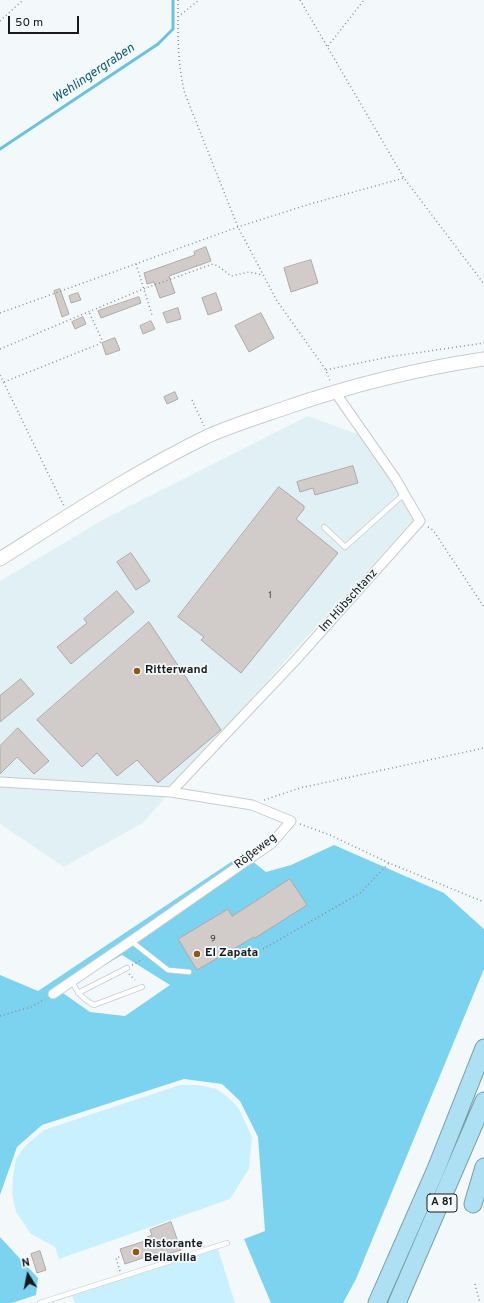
<!DOCTYPE html>
<meta charset="utf-8">
<style>
body{margin:0}
#map{position:relative;width:484px;height:1303px;overflow:hidden;background:#f3f9fb;font-family:Overpass,sans-serif}
canvas{display:block}
.north{position:absolute;left:8px;top:1255px;width:40px;height:40px;-webkit-text-stroke:3px #f3f9fb;paint-order:stroke;rotate:350deg;font-size:11px;font-weight:700;line-height:16px;text-align:center;color:#181a1b}
.north::after{content:'';display:block;margin:auto;width:14px;height:18px;background:#181a1b;clip-path:polygon(50% 0,100% 100%,50% 72%,0 100%)}
.scale{position:absolute;left:8px;top:16px;width:71px;height:18px;box-sizing:border-box;border:2px solid #181a1b;border-top:0;padding-left:5px;font-size:12px;line-height:14px;white-space:nowrap;color:#181a1b;-webkit-text-stroke:3px #f3f9fb;paint-order:stroke}
</style>
<div id="map">
<canvas width="484" height="1303"></canvas>
<div class="north">N</div>
<div class="scale">50 m</div>
</div>
<script>
const g = document.querySelector('canvas').getContext('2d');
g.lineJoin = 'round';
function fill(path, color) {
  g.fillStyle = color;
  g.fill(path, 'evenodd');
}
function trace(path, color, width, dash) {
  g.strokeStyle = color;
  g.lineWidth = width;
  g.lineCap = dash ? 'butt' : 'round';
  g.setLineDash(dash || []);
  g.stroke(path);
}
function drawText(font, color, halo, rows, align = 'center') {
  g.font = font + ' Overpass,sans-serif';
  g.lineWidth = 3.5;
  g.setLineDash([]);
  g.textBaseline = 'middle';
  g.strokeStyle = halo;
  g.fillStyle = color;
  for (const [text, x, y, turn = 0] of rows) {
    g.save();
    g.translate(x, y);
    g.rotate((+turn || 0) * Math.PI / 180);
    g.textAlign = isNaN(turn) ? turn : align;
    if (halo) g.strokeText(text, 0, 0);
    g.fillText(text, 0, 0);
    g.restore();
  }
}
fill(new Path2D(`
 M308,416l60,22 46,81 -137,151 -134,153 -79,44 -64,-43v-243l106,-63z`), '#e1f0f5');
fill(new Path2D(`
 M180,1085h18l19,4 12,9 10,11 13,28 -3,32 -19,30 -171,60 -4,-12 -24,-13 -15,-22 -4,-18 1,-18 3,-17 9,-13 19,-16z
 M218,1249l17,54h-160l-3,-7z`), '#c9f0fe');
fill(new Path2D(`
 M334,845l110,48 40,36v40l-128,310 -13,24h-72l-27,-64 21,-8 -7,-94 -18,-36 -18,-17 -38,-5 -142,46 -25,22 -17,48v-220l38,16 205,-137 23,18 25,-7zM122,955l48,30 -45,31 -35,-4 -30,-21z
 M0,1237l38,41 -2,17 -24,8h-12z`), '#7cd3f0');
trace(new Path2D(`
 M0,149l158,-105 15,-15v-29`), '#6bc2de', 3);
const building = new Path2D(`
 M206,247l5,14 -42,15 6,17 -15,5 -6,-16 -7,2 -3,-11 51,-18 -1,-3z
 M311,260l7,23 -27,9 -7,-24z
 M60,289l9,25 -7,3 -8,-26z
 M78,293l3,7 -10,3 -2,-7z
 M216,293l6,17 -14,5 -6,-17z
 M139,297l2,6 -40,15 -3,-7z
 M178,308l3,11 -14,4 -4,-10z
 M261,313l13,25 -25,14 -14,-26z
 M83,317l3,7 -11,5 -3,-7z
 M151,321l4,8 -12,5 -3,-8z
 M115,338l5,12 -14,5 -4,-12z
 M175,392l3,7 -11,5 -3,-7z
 M353,466l5,17 -43,12 -2,-7 -13,4 -3,-10z
 M279,487l25,19v3l-8,10 42,34 -97,120 -40,-33 3,-3 -26,-20z
 M131,553l19,28 -14,9 -19,-28z
 M117,591l17,21 -63,52 -14,-17 30,-24 -3,-4z
 M149,622l72,108 -63,53 -21,-23 -20,16 -20,-23 -15,14 -45,-47z
 M21,679l13,15 -34,28v-26z
 M18,728l31,33 -15,13 -17,-17 -17,17v-28z
 M290,879l17,26 -52,33 -1,-1 -57,33 -19,-31 50,-30 4,7z
 M171,1222l10,28 -23,7 -1,-4 -32,11 -5,-15 28,-9 -1,-3 5,-2 -2,-5z
 M40,1251l6,19 -9,3 -6,-19z`);
fill(building, '#d1ccc9');
trace(building, '#ada9a6', 1);
const lane = new Path2D(`
 M324,527l21,20 59,-53
 M131,941l37,29 21,2
 M72,981c5,12 11,18 22,24l48,-18
 M78,993l49,-25
 M40,1303l187,-60`);
const street = new Path2D(`
 M0,782l171,10 81,13 39,16 -19,22 -141,98 -78,53
 M171,792l123,-130 126,-141 -25,-43 -60,-86`);
const secondary = new Path2D(`
 M0,559c68,-43 136,-88 208,-123 25,-11 51,-19 77,-28 64,-22 132,-39 199,-49`);
const highway = new Path2D(`
 M473,1204l11,-37
 M377,1303l59,-134 48,-121
 M397,1303l87,-202`);
trace(lane, '#c6ccce', 6);
trace(street, '#c6ccce', 11);
trace(secondary, '#c6ccce', 15);
trace(highway, '#789ba7', 19);
trace(new Path2D(`
 M178,0c0,32 -1,63 7,94l53,133 39,74 49,69 4,11
 M300,0l104,178 80,106
 M178,17l21,-17
 M0,21l23,-21
 M328,46l36,-46
 M136,264l16,51
 M0,313l238,-86 72,-23 94,-26
 M0,349l143,-60 70,-25 5,2 13,10 18,-4 14,3
 M326,370l62,-13 96,-14
 M0,375l64,131
 M4,382l95,-38 3,-4 -13,-28
 M192,400l12,26
 M428,527l5,3 51,77
 M264,800l36,-12 184,-40
 M300,824l30,11 59,28 95,39
 M263,949l97,-56 29,-30
 M132,965l11,-6
 M129,974l6,6
 M0,1016l31,-9 14,-8
 M120,1271l-4,-13 6,-2
 M475,1284l5,19`), '#8b8f91', 1.5, [1, 3]);
trace(lane, '#fff', 4.5);
trace(street, '#fff', 9);
trace(secondary, '#fff', 13);
trace(highway, '#ace0f2', 17);
for (const [x, y, r, color] of [
 [137,671,4,"#915713"],
 [197,954,4,"#915713"],
 [136,1252,4,"#915713"]
]) {
  const dot = new Path2D();
  dot.arc(x, y, r, 0, 2 * Math.PI);
  g.fillStyle = color;
  g.fill(dot);
  trace(dot, '#f3f9fb', 1.5);
}
drawText('10px', '#464646', null, [
 ["1",270,596],
 ["9",213,940]
]);
for (const [x, y, w] of [
 [442,1203,30]
]) {
  const box = new Path2D();
  box.roundRect(x - w / 2, y - 9, w, 18, 3);
  g.fillStyle = '#f3f9fb';
  g.fill(box);
  trace(box, '#181a1b', 1);
}
drawText('bold 11px', '#181a1b', null, [
 ["A 81",442,1203]
]);
drawText('12px', '#181a1b', '#f3f9fb', [
 ["Im Hübschtanz",349,601,-48],
 ["Rößeweg",256,852,-38]
]);
drawText('bold 12px', '#181a1b', '#f3f9fb', [
 ["Ritterwand",145,671],
 ["El Zapata",205,954],
 ["Ristorante",144,1245],
 ["Bellavilla",144,1259]
], 'left');
drawText('italic 13px', '#125a6e', '#f3f9fb', [
 ["Wehlingergraben",94,74,-34]
]);
</script>
